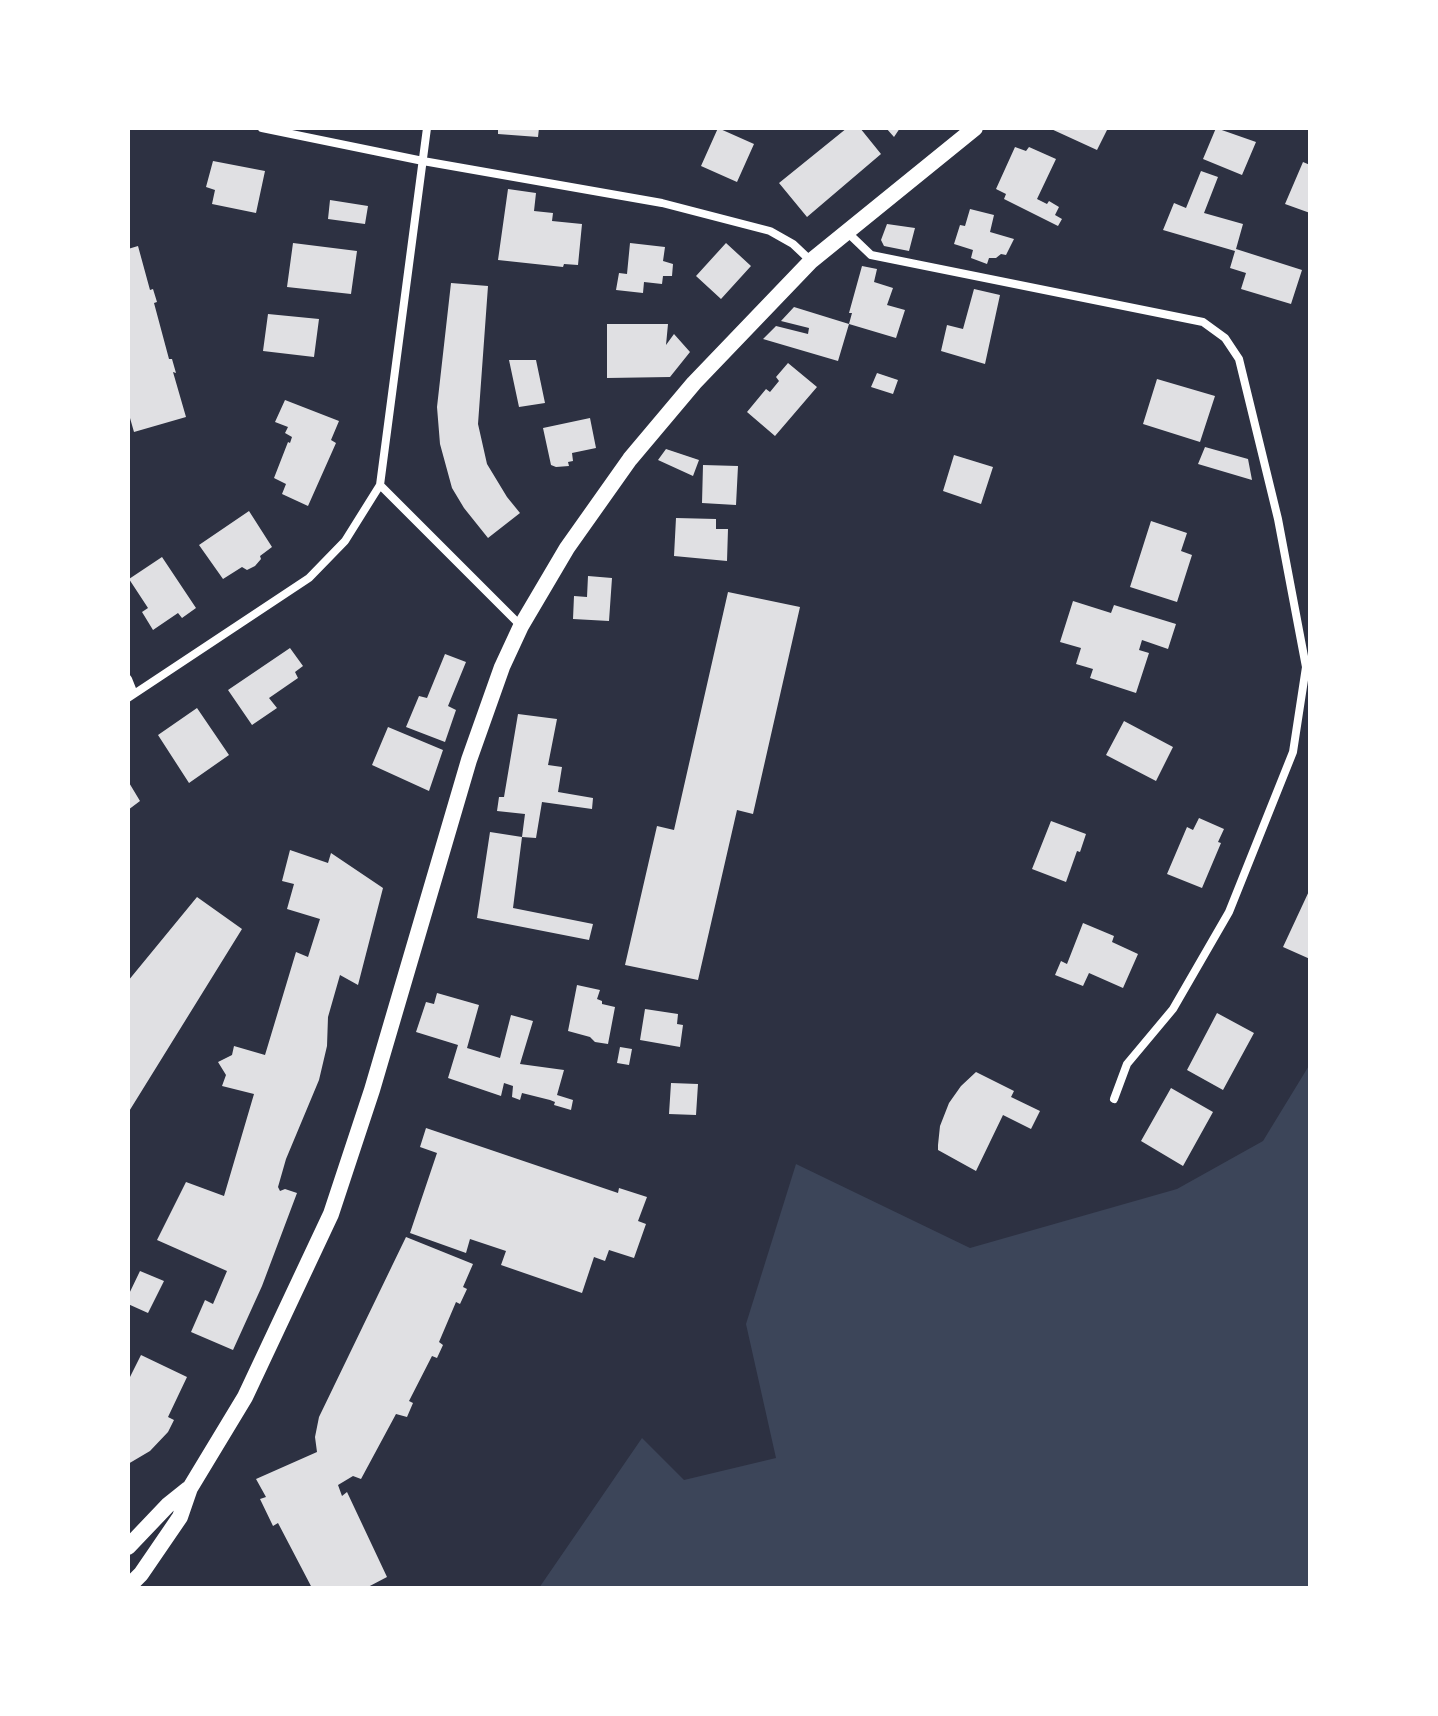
<!DOCTYPE html>
<style>
body{margin:0}
#map{position:relative;width:1438px;height:1716px;overflow:hidden;background:#2d3142;font-family:"Zilla Slab",serif}
canvas{display:block}
.frame{position:absolute;inset:0;border:130px solid #fff;pointer-events:none}
</style>
<div id="map">
<canvas width="1438" height="1716"></canvas>
<div class="frame"></div>
</div>
<script>
const g = document.querySelector('canvas').getContext('2d');
g.lineJoin = 'round';
function fill(path, color) {
  g.fillStyle = color;
  g.fill(path, 'evenodd');
}
function trace(path, color, width, dash) {
  g.strokeStyle = color;
  g.lineWidth = width;
  g.lineCap = dash ? 'butt' : 'round';
  g.setLineDash(dash || []);
  g.stroke(path);
}
fill(new Path2D(`
 M1310,1064v524h-771l103,-150 42,42 92,-22 -30,-134 50,-160 174,84 207,-59 86,-48z`), '#3c4559');
fill(new Path2D(`
 M498,128h41l-1,9 -40,-3z
 M718,128l36,16 -17,38 -36,-16z
 M847,128h13l21,26 -74,63 -28,-34z
 M886,128h14l-6,9z
 M1049,128h59l-11,22z
 M1216,128l40,14 -14,33 -39,-16z
 M1015,147l11,4 3,-4 27,12 -19,40 10,5 2,-3 10,6 -4,8 7,4 -4,7 -54,-27 2,-5 -10,-5z
 M213,161l52,10 -9,42 -44,-9 3,-14 -9,-3z
 M1303,162l7,3v48l-25,-9z
 M1201,171l17,6 -14,36 39,11 -7,25 66,21 -11,34 -50,-15 5,-16 -16,-5 5,-17 -72,-21 11,-27 12,5z
 M508,189l28,4 -2,18 19,2 -1,8 30,3 -4,41 -14,-1 -1,3 -65,-7z
 M330,200l38,6 -3,18 -37,-5z
 M970,209l24,6 -4,17 24,7 -8,16 -5,-1 -5,4h-7l-2,6 -16,-6 2,-8 -19,-6 6,-19 5,1z
 M887,224l28,4 -6,23 -25,-5 -3,-6z
 M293,243l64,8 -6,43 -64,-7z
 M630,243l35,4 -2,14 10,3 -1,12h-9l-1,8 -18,-2 -1,11 -27,-3 3,-17 8,1z
 M726,243l25,23 -30,33 -25,-23z
 M138,246l12,44 3,-1 4,13 -3,1 15,56h3l4,14 -3,-1 13,45 -52,15 -6,-21v-162z
 M862,266l15,3 -3,13 19,6 -6,17 18,5 -9,28 -47,-14 3,-11h-3z
 M451,283l37,3 -10,138 9,40 20,33 13,16 -32,25 -24,-30 -12,-20 -12,-44 -3,-37z
 M974,289l26,6 -15,69 -44,-13 6,-26 16,4z
 M794,307l55,17 -11,37 -75,-22 13,-13 32,8 1,-6 -28,-7z
 M268,314l51,5 -5,38 -51,-6z
 M607,324h61l-2,21 8,-11 16,18 -20,25 -63,1z
 M509,360h27l9,43 -26,4z
 M788,363l29,24 -42,49 -28,-24 19,-23 4,3 9,-11 -3,-4z
 M877,373l21,7 -5,14 -22,-7z
 M1157,379l58,17 -15,46 -57,-18z
 M285,400l54,21 -8,19 5,3 -28,63 -26,-12 4,-10 -12,-6 14,-36 2,1 2,-6 -7,-4 3,-6 -13,-5z
 M590,418l6,30 -24,5 1,8 -5,1 1,4 -13,1 -5,-2 -8,-37z
 M1205,447l43,12 4,21 -54,-16z
 M666,449l33,11 -6,16 -35,-16z
 M954,455l39,12 -12,37 -38,-13z
 M703,465l35,1 -2,39 -34,-2z
 M249,511l23,36 -12,9 1,3 -6,7 -8,4 -5,-3 -19,12 -24,-34z
 M676,518l40,1v10h12l-1,32 -53,-5z
 M1151,521l36,12 -6,18 11,4 -15,47 -47,-15z
 M162,557l34,51 -14,10 -4,-5 -25,17 -11,-18 6,-4 -19,-29z
 M588,576l24,2 -3,43 -36,-2 1,-23 13,1z
 M728,592l72,15 -47,207 -16,-4 -39,170 -73,-15 32,-139 17,4z
 M1073,601l38,12 3,-8 62,19 -8,25 -26,-9 -3,10 10,3 -13,40 -46,-15 3,-9 -17,-5 5,-16 -21,-6z
 M290,648l13,18 -8,6 3,6 -29,20 8,10 -25,17 -24,-35z
 M445,654l21,8 -18,44 8,4 -11,32 -39,-15 13,-31 8,2z
 M197,708l32,47 -40,28 -31,-48z
 M518,714l39,5 -9,46 14,2 -4,25 35,6 -1,11 -50,-7 -6,36 -14,-1 3,-23 -28,-3 2,-14h5z
 M1124,721l49,26 -17,34 -50,-26z
 M388,727l55,23 -14,41 -57,-26z
 M128,781l12,20 -12,9z
 M1199,818l25,11 -6,13 3,1 -19,45 -35,-14 20,-47 6,3z
 M1051,821l35,13 -6,18 -3,-1 -11,31 -34,-13z
 M490,832l32,5 -9,71 80,16 -4,16 -112,-22z
 M290,850l38,13 3,-10 52,35 -25,97 -18,-10 -12,42 -1,29 -8,34 -33,79 -8,28 2,4 5,-2 12,4 -35,93 -29,64 -42,-18 14,-32 8,4 14,-33 -70,-31 29,-58 38,14 30,-102 -32,-8 4,-11 -8,-13 14,-7 2,-9 31,9 31,-103 12,5 12,-38 -33,-10 7,-25 -12,-3z
 M1310,889v70l-27,-12z
 M197,897l45,32 -114,184v-132z
 M1083,923l31,13 -2,6 26,12 -15,34 -34,-15 -6,13 -28,-11 6,-14 6,3z
 M577,985l23,5 -3,9 5,2v3l13,3 -7,37 -13,-2 -5,-5 -22,-6z
 M437,993l42,12 -12,43 33,10 11,-43 22,6 -13,43 44,6 -7,25 16,5 -2,10 -17,-5 1,-3 -5,-2 -28,-7 -2,7 -8,-3 1,-11 -9,-3 -3,13 -53,-18 10,-33 -42,-13 10,-30 8,2z
 M645,1009l33,5 -1,10 6,1 -3,22 -40,-7z
 M1217,1013l37,20 -31,57 -36,-20z
 M620,1047l12,2 -3,16 -12,-2z
 M976,1072l38,19 -3,6 29,14 -9,18 -28,-14 -27,56 -38,-21v-5l2,-19 9,-23 12,-17z
 M671,1083l27,1 -2,31 -27,-1z
 M1171,1088l42,24 -30,54 -42,-25z
 M426,1128l192,65 1,-5 28,9 -9,24 8,3 -12,34 -25,-8 -4,11 -11,-4 -12,36 -81,-28 5,-14 -36,-12 -4,14 -56,-20 27,-80 -17,-6z
 M406,1237l67,27 -10,23 4,2 -7,15 -4,-2 -17,40 4,3 -6,13 -5,-2 -23,45 4,2 -6,14 -11,-3 -35,65 -8,-3 -15,9 4,11 5,-4 40,85 -21,11h-54l-34,-65 -5,3 -13,-27 6,-2 -10,-18 61,-27 -2,-15 4,-20z
 M140,1271l24,10 -16,32 -20,-9v-8z
 M141,1355l46,22 -19,40 6,3 -6,12 -18,19 -22,13v-83z`), '#e0e0e3');
trace(new Path2D(`
 M262,128l161,33 239,42 108,28 23,13 18,17
 M847,232l24,23 332,67 22,16 14,21 39,160 28,148 -13,85 -64,160 -56,97 -46,55 -13,35
 M380,485l141,141
 M128,679l6,15
 M128,698l181,-120 36,-37 35,-56 47,-357`), '#fff', 8);
trace(new Path2D(`
 M128,1547l40,-42 20,-16
 M128,1587l13,-13 39,-57 10,-29 55,-91 86,-183 41,-124 97,-330 33,-93 19,-41 46,-78 63,-89 64,-76 117,-122 164,-133`), '#fff', 16);
</script>
